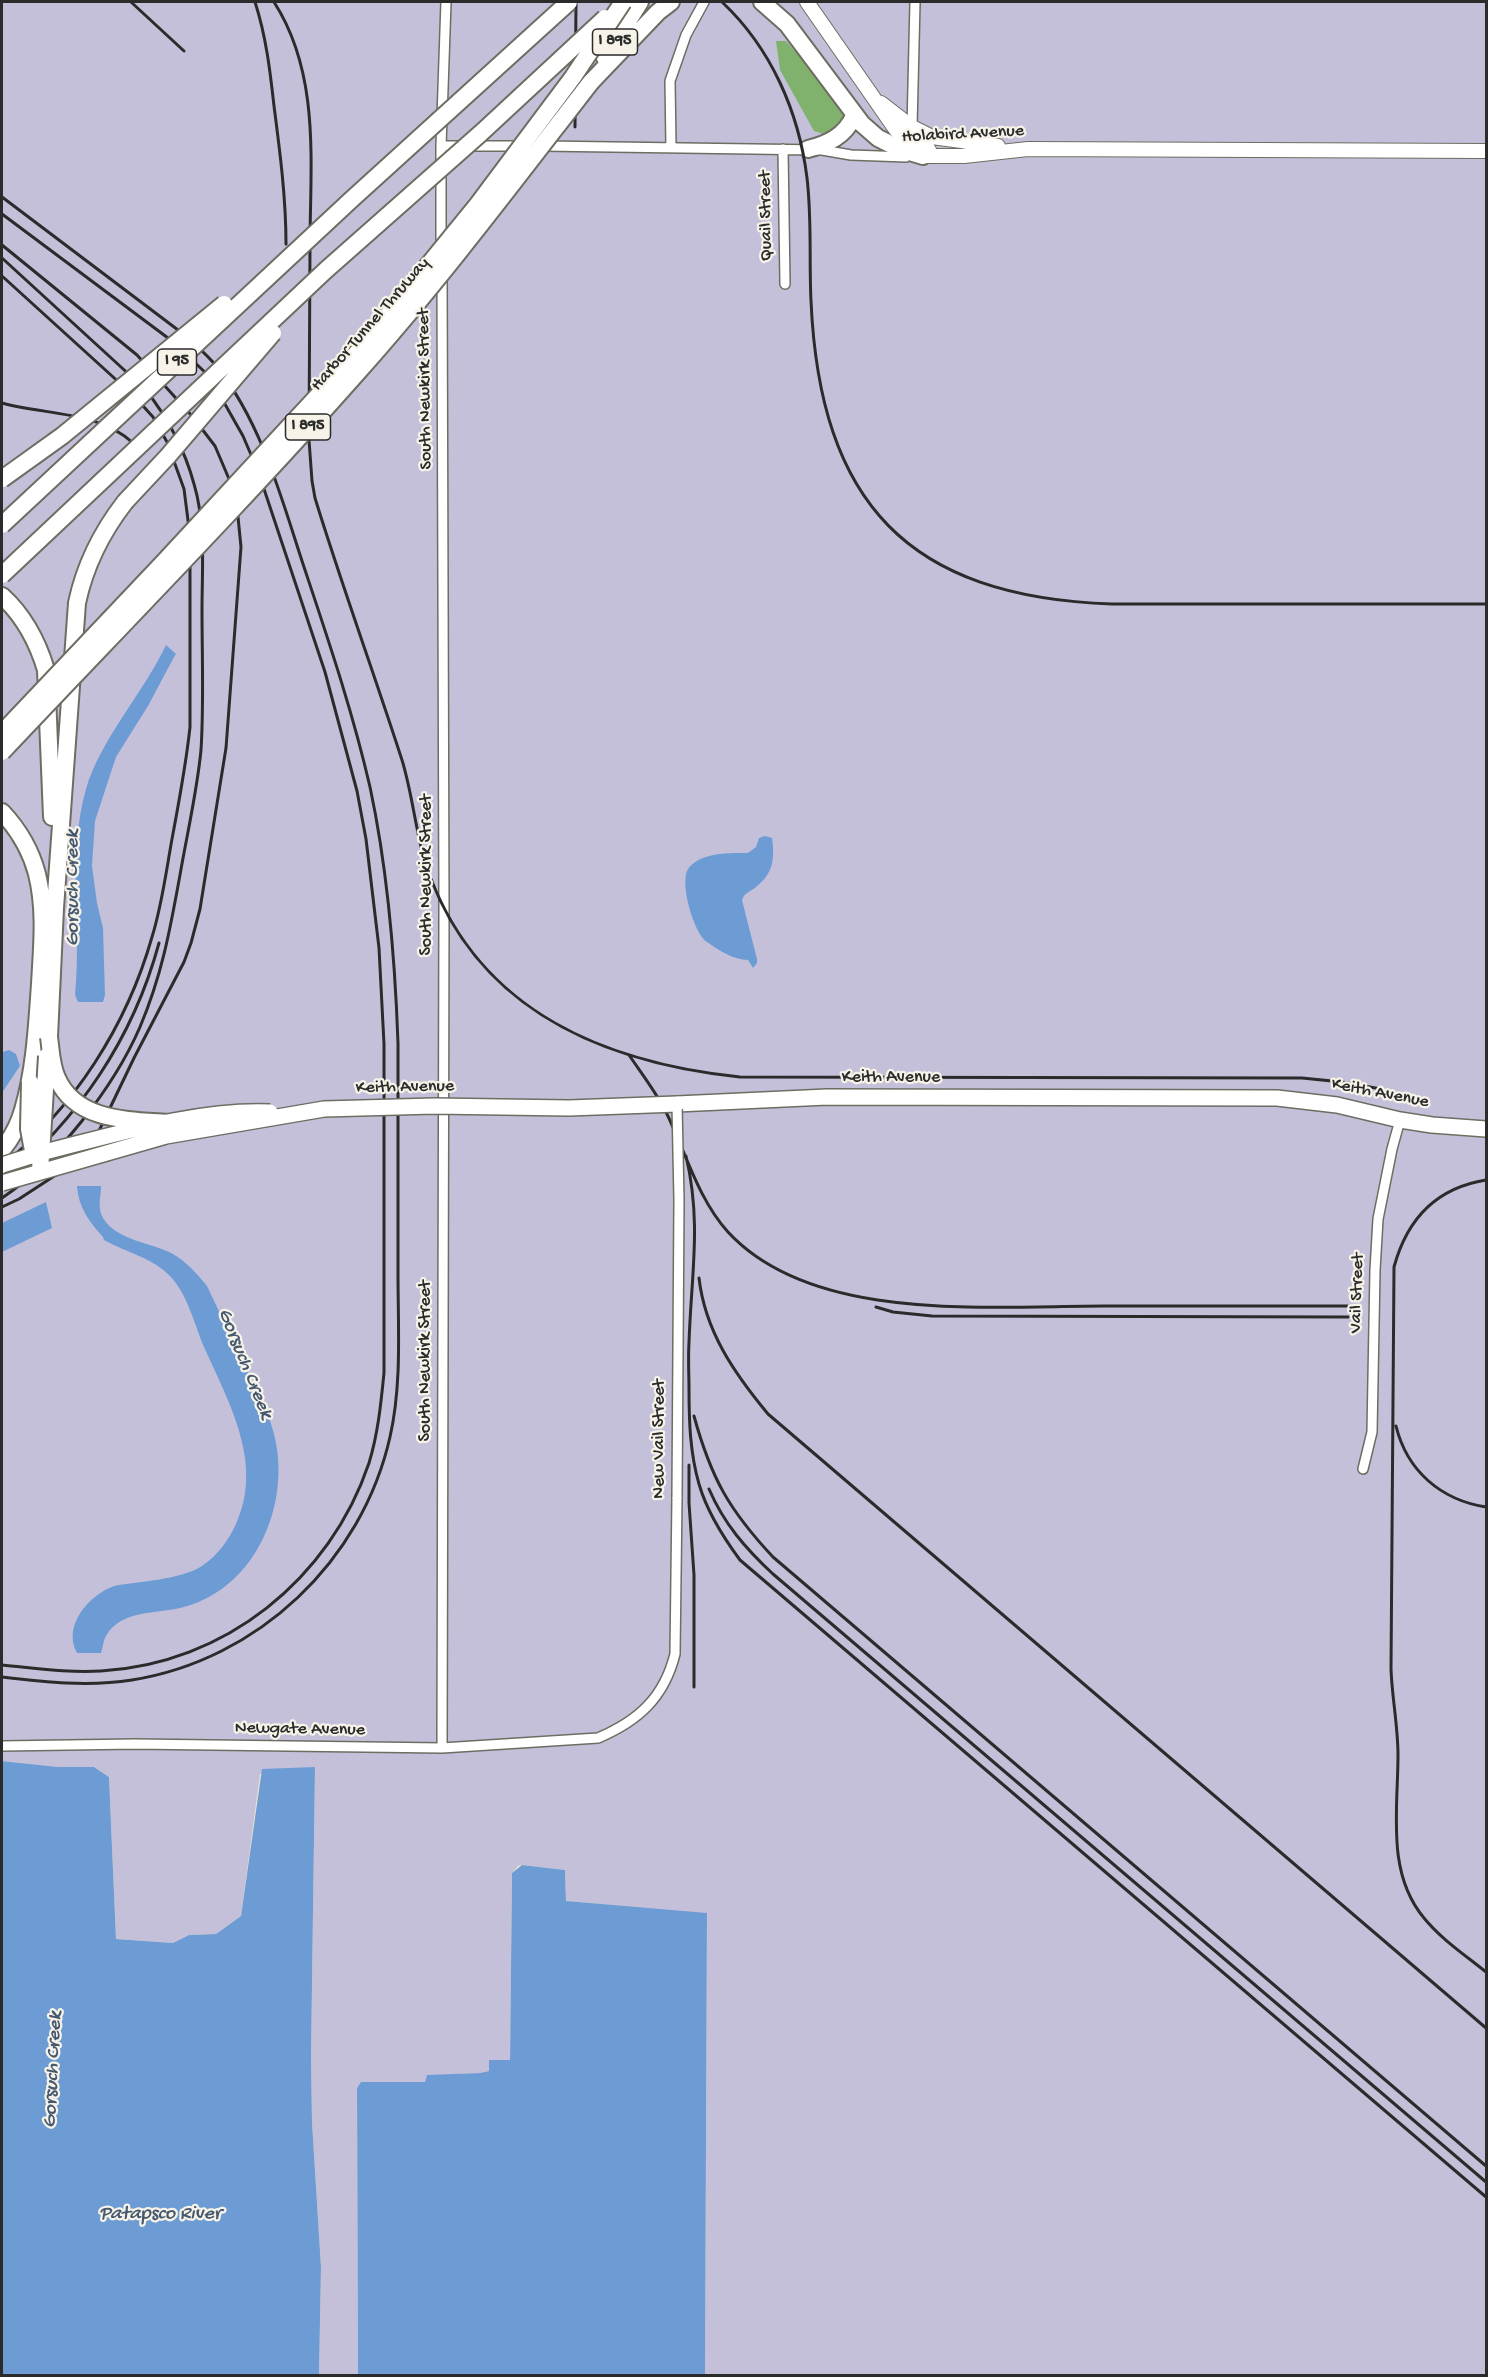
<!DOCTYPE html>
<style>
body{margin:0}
#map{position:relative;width:1488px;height:2377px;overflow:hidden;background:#ede6c9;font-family:"Gochi Hand",sans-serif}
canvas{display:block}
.frame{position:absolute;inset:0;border:3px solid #2b2b2b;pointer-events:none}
</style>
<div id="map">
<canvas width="1488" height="2377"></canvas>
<div class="frame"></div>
</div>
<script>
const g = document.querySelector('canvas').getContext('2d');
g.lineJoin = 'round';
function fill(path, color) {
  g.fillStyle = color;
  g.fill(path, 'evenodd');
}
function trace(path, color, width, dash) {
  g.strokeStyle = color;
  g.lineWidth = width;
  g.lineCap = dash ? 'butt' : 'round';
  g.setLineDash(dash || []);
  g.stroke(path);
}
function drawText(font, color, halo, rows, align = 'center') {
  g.font = font + ' "Gochi Hand",sans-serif';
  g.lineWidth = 4.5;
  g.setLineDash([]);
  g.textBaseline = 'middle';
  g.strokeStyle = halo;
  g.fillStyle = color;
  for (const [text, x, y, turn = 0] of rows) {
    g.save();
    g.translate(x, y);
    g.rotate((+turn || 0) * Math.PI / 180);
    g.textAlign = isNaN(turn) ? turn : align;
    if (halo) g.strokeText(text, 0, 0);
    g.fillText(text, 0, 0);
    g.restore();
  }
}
fill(new Path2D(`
 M2,2h1484v2373h-781l2,-461 -141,-13 -1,-31 -43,-5 -4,1 -6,7 -2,187 -21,11 -9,2 -24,1 -30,8h-64l-5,6 1,287h-39l2,-108 -9,-145 -1,-65 4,-290 -55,7 -19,142 -25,18 -27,1 -16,8 -57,-4 -7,-162 -15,-10h-36l-56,-6v-668l18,-27 -16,-15 -2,1z`), '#c5c0da');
fill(new Path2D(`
 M776,41h10l53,61 6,17 -6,11 -16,4 -9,-3 -34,-61z`), '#80b26d');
fill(new Path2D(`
 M166,645l10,9 -2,3 -26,49 -32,51 -21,64 -3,45 5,37 6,25 2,67 -2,7h-25l-3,-7c7,-68 -8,-140 11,-206 14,-49 58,-97 80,-144z
 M765,836l7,2c3,21 1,36 -16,49 -6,5 -11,5 -14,13l15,59v4l-4,5 -5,-8c-14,0 -30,-10 -41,-18 -13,-8 -28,-59 -19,-73 12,-17 42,-16 60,-16l8,-6 3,-9z
 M9,1050l7,4 4,12 -18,27v-41z
 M77,1186h24c0,11 -4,21 2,32 14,23 48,24 70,36 14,8 24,20 34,32 13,26 24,53 37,78 9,20 22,41 28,63 22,70 -13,160 -88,180 -25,7 -63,2 -78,29 -3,5 -3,12 -5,17h-24c-15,-27 12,-58 37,-67 26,-5 66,-6 88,-20 16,-11 26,-25 34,-42 28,-61 -7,-121 -32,-177 -10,-24 -16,-51 -33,-70 -19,-20 -44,-24 -67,-37l-1,-3c-14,-15 -25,-31 -26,-51z
 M46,1202l6,26 -50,24v-29z
 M2,1761l56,6h36l15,10 7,162 57,4 16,-8 27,-1 25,-18 21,-147 53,-2 -4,290 1,65 9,145 -2,108h-317z
 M522,1865l43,5 1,31 141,12 -2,462h-347l-1,-287 4,-6h64l2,-7 53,-2 9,-2v-11h21l2,-187z`), '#6d9cd5');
const minor = new Path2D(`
 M912,127l3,-125
 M441,146h82
 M542,146l280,4 29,5 55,2
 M671,147l-1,-66 16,-46 18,-33
 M783,149l2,135
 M441,249v-103l5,-144
 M1363,1469l9,-37 3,-162 3,-51 14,-70 8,-29
 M2,1746l133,-2 307,4 156,-10c40,-17 66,-40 77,-84l2,-157
 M442,1748l2,-839 -2,-635`);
const secondary = new Path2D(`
 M807,2l89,128 18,15 15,5
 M881,103l31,24 20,10 66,9
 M923,156h41l64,-7 458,2`);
const primary = new Path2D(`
 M677,1104l150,-7 450,1 60,7 63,15 32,5 54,4`);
const motorway = new Path2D(`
 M762,2l25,22 75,100 16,14 22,11 23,7
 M605,58l35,-56
 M591,82l67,-70 13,-10
 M808,149c20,-5 37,-13 46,-33
 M2,596c22,20 35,44 44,74l6,147
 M2,812c16,17 29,39 35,62 9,36 5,73 3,110 -3,42 -5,85 -17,126 -4,14 -12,29 -21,40
 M49,1037l6,-129 22,-305c8,-38 24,-70 48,-101`);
trace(minor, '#6f6c62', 12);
trace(secondary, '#6f6c62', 16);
trace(primary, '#6f6c62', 18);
trace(motorway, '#6f6c62', 20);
trace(minor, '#fff', 9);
trace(secondary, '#fff', 14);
trace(primary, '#fff', 15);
trace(motorway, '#fff', 16);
trace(new Path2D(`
 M131,2l53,49
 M255,2c11,34 15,68 19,104 6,46 12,92 12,138
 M274,2c47,73 36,162 36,245 0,64 -1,129 -1,193l3,41 3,17c27,88 59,175 87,262 12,39 14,81 29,119 52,134 175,184 309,198l562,1 40,4 39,7
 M722,2c49,46 77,110 85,176 5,41 2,82 4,123 9,202 97,296 301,303h374
 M575,127l1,-125
 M2,197l180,136c12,11 25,21 35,34 46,58 65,134 88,203 24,72 48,143 65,217 18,84 25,171 28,256 0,77 0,154 0,231 0,54 4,110 -8,163 -28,124 -132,223 -258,243 -44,7 -87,2 -130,-3
 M2,214l170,127 37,35 34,60 15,35 67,201 32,119 9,48 13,109 5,96v329c-3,30 -6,61 -15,90 -39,116 -144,201 -268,208 -33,2 -66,-3 -99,-6
 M2,245l135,110 55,61 23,30 17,40 5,21 4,40 -15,201 -26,161 -9,34 -7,19 -50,96 -37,77 -35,36 -43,28 -17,8
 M2,258l143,131c23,29 39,58 49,95 12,40 8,85 8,126 0,47 2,94 -1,140 -4,42 -14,84 -21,125 -10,55 -18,100 -40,152 -26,60 -84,135 -138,171
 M2,276l132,120 19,21 14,25 17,47 6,47v191c-4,38 -11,75 -18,112 -6,33 -10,66 -20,98 -25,88 -78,172 -150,228
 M2,403c43,12 97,8 131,40
 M629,1055c13,19 27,37 37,57 20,41 32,87 62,120 85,92 262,74 376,74 81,0 163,0 244,0
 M686,1156c16,67 5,120 3,187 -1,15 0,31 0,46 0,32 1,64 10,95 8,28 24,53 41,76l746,637
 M1486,1180c-50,8 -79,39 -92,87l-3,402c1,29 7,57 7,86 0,55 -12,118 26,163 17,21 41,37 62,54
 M2,1182c76,-62 131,-143 157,-239
 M699,1278c6,53 35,95 69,136l718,614
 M876,1307l17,5 39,4 416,1
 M694,1416c17,62 35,94 79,141l713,609
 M1396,1426c11,45 45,74 90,81
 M689,1465v38l5,72v112
 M709,1489c15,35 37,60 64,85l713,608`), '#2b2b2b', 3);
const minorBridge = new Path2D(`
 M677,1497l2,-297 -2,-96`);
const primaryBridge = new Path2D(`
 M41,1153c72,-18 155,-44 229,-41
 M2,1165l32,-10
 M2,1183l164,-47 158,-27 110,-3 135,2 108,-4`);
const motorwayBridge = new Path2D(`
 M2,479l60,-43 162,-132
 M125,502l43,-46 105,-123
 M2,525l350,-326 217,-197
 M2,575l324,-305 155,-137 124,-115
 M2,733l161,-170 188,-203 127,-156 95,-127 50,-75
 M2,752c119,-126 241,-250 356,-380 83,-93 157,-192 233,-290
 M49,1037c2,14 2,28 8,41 19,44 73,42 114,45
 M30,1082l-1,47 5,27
 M40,1171l7,-115`);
trace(minorBridge, '#6f6c62', 12, []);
trace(primaryBridge, '#6f6c62', 18, []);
trace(motorwayBridge, '#6f6c62', 20, []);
trace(minorBridge, '#fff', 9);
trace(primaryBridge, '#fff', 15);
trace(motorwayBridge, '#fff', 16);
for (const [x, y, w] of [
 [615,42,45],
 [177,362,39],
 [308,427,45]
]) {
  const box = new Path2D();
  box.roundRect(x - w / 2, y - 13, w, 26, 4.5);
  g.fillStyle = '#f7f3e8';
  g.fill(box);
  trace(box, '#2b2b2b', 1.5);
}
drawText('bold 16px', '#2b2b2b', null, [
 ["I 895",615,42],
 ["I 95",177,362],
 ["I 895",308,427]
]);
drawText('18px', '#2b2b2b', '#f7f3e8', [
 ["Holabird Avenue",963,135,-3],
 ["Quail Street",767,216,-91],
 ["Harbor Tunnel Thruway",371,325,-49],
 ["South Newkirk Street",426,389,-91],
 ["South Newkirk Street",427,875,-90],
 ["Keith Avenue",891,1078],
 ["Keith Avenue",405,1088,-1],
 ["Keith Avenue",1380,1094,11],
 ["Vail Street",1358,1293,-88],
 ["South Newkirk Street",426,1361,-90],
 ["New Vail Street",660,1439,-90],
 ["Newgate Avenue",300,1730,1]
]);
drawText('italic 20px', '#45586f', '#f7f3e8', [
 ["Gorsuch Creek",74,888,-90],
 ["Gorsuch Creek",244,1364,68],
 ["Gorsuch Creek",54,2070,-87],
 ["Patapsco River",160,2215]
]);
</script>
